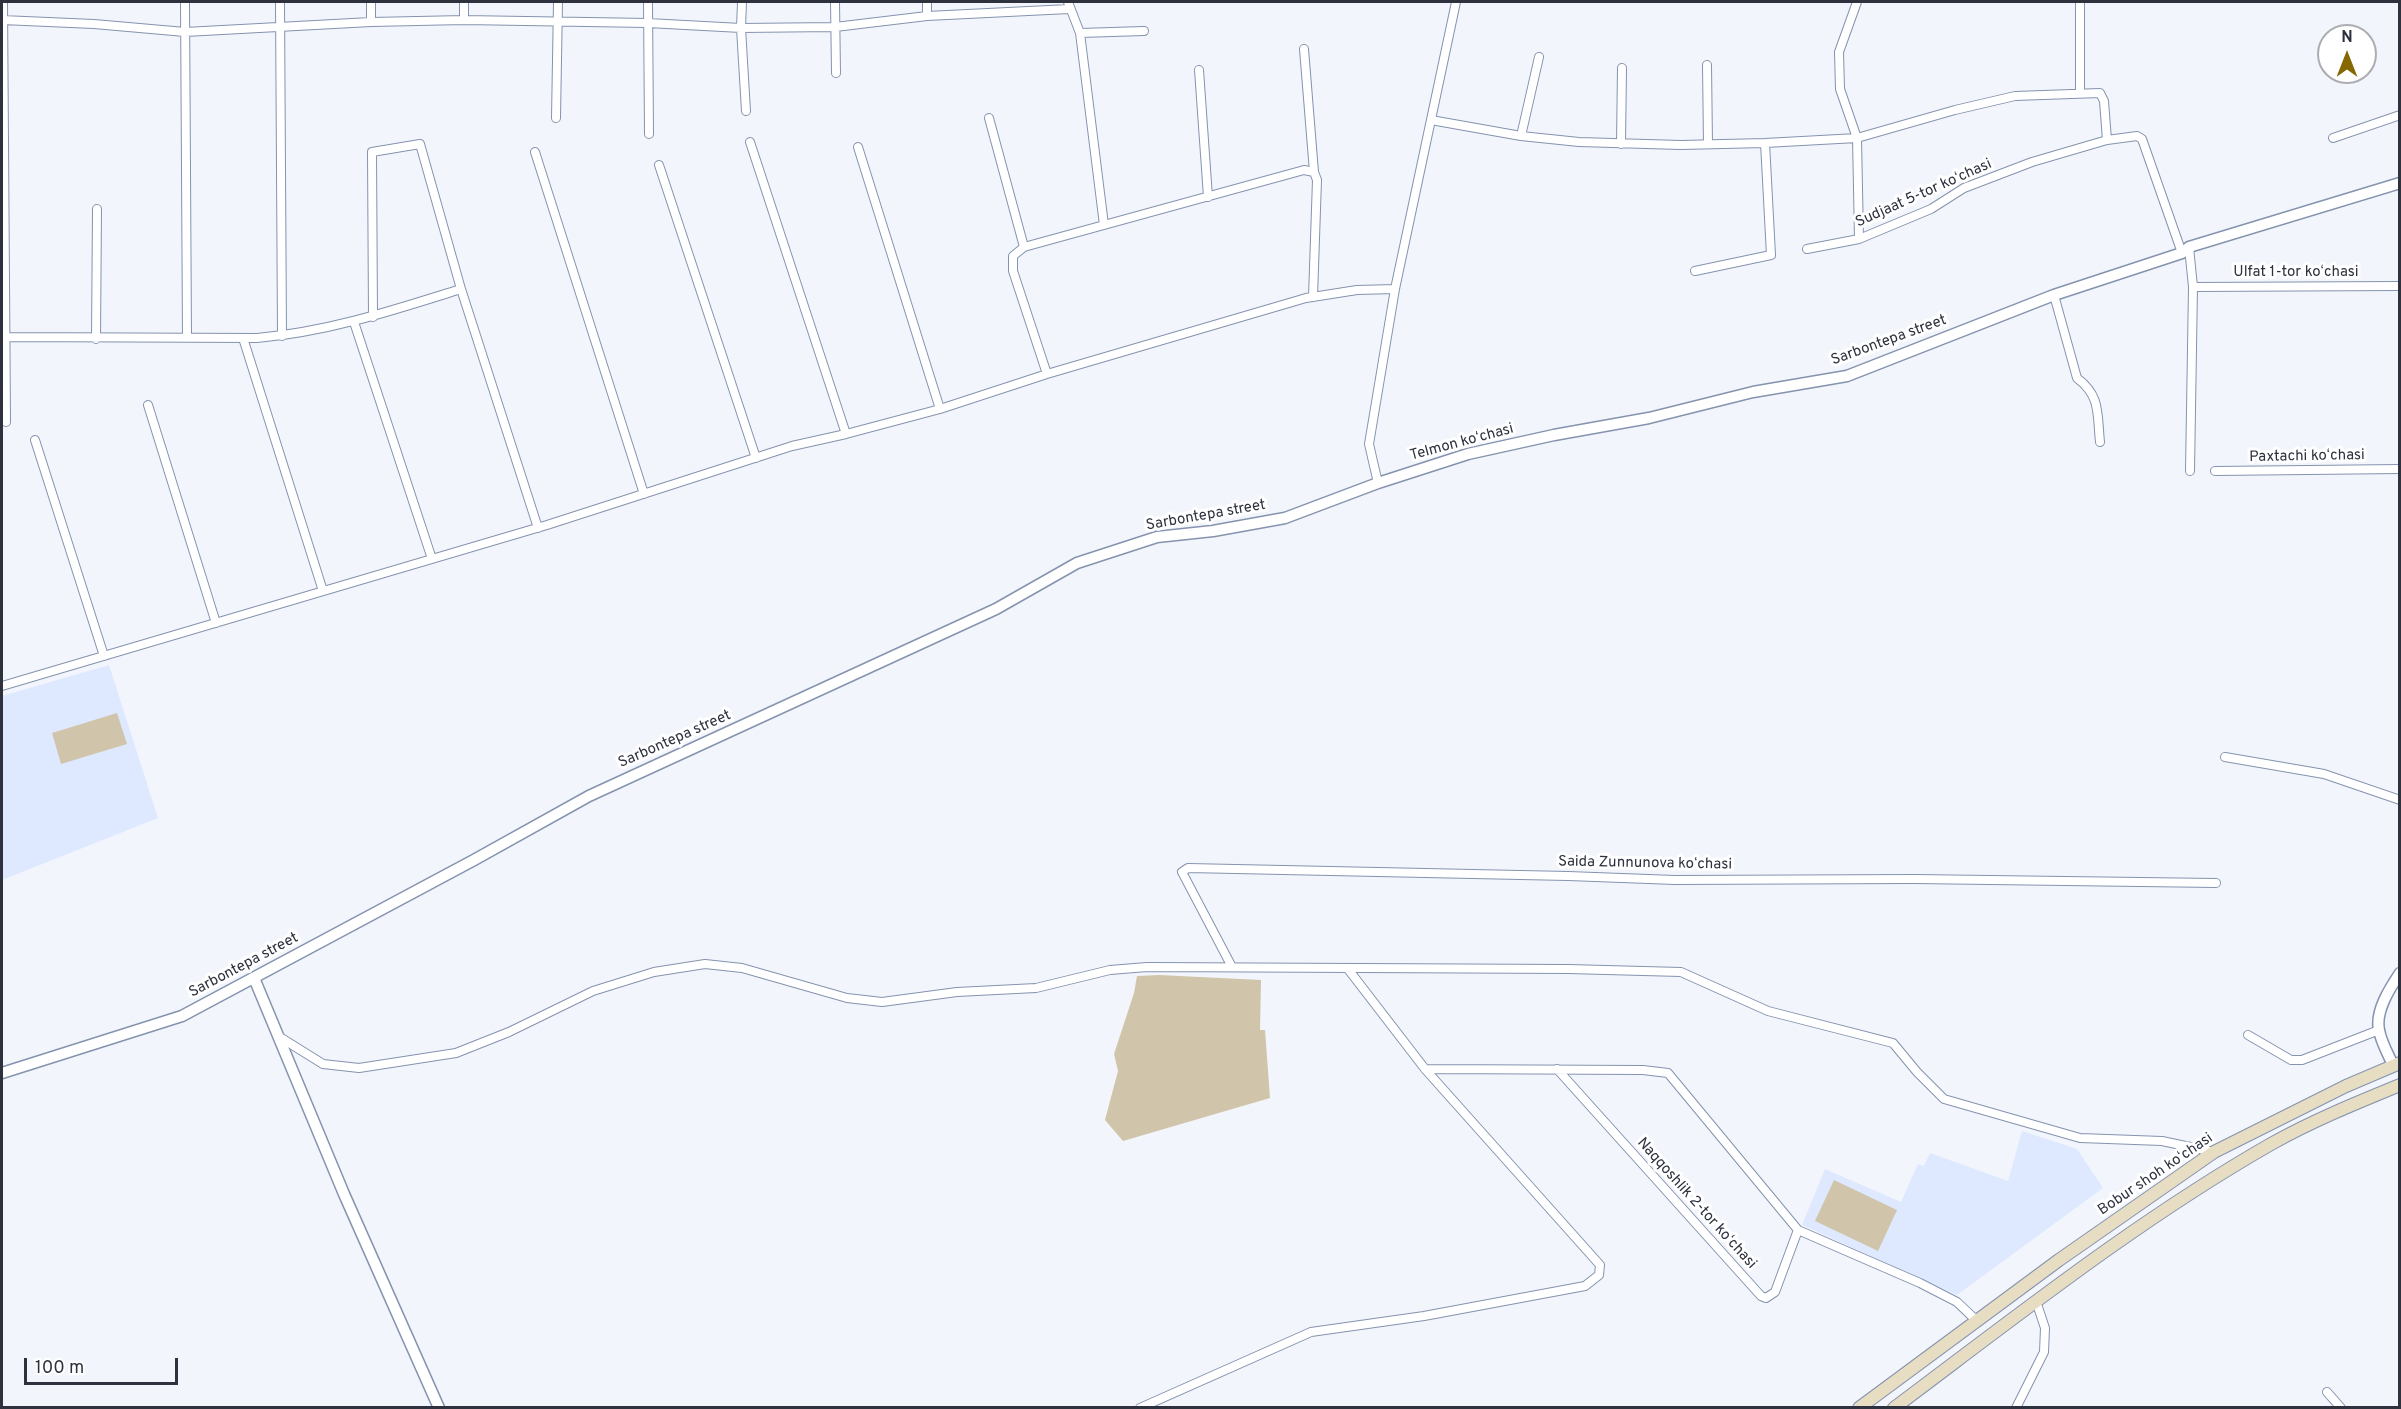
<!DOCTYPE html>
<meta charset="utf-8">
<style>
body{margin:0}
#map{position:relative;width:2401px;height:1409px;overflow:hidden;background:#f2f5fb;font-family:Overpass,sans-serif}
canvas{display:block}
.frame{position:absolute;inset:0;border:3px solid #2d323e;pointer-events:none}
.north{position:absolute;left:2317px;top:24px;width:60px;height:60px;box-sizing:border-box;background:#fff;border:2px solid #abadb2;border-radius:50%;rotate:0deg;font-size:16px;font-weight:700;line-height:24px;text-align:center;color:#2d323e}
.north::after{content:'';display:block;margin:auto;width:21px;height:27px;background:#856802;clip-path:polygon(50% 0,100% 100%,50% 72%,0 100%)}
.scale{position:absolute;left:24px;top:1358px;width:154px;height:27px;box-sizing:border-box;border:3px solid #2d323e;border-top:0;padding-left:8px;font-size:18px;line-height:21px;white-space:nowrap;color:#2d323e;-webkit-text-stroke:4px #fff;paint-order:stroke}
</style>
<div id="map">
<canvas width="2401" height="1409"></canvas>
<div class="frame"></div>
<div class="north">N</div>
<div class="scale">100 m</div>
</div>
<script>
const g = document.querySelector('canvas').getContext('2d');
g.lineJoin = 'round';
function fill(path, color) {
  g.fillStyle = color;
  g.fill(path, 'evenodd');
}
function trace(path, color, width, dash) {
  g.strokeStyle = color;
  g.lineWidth = width;
  g.lineCap = dash ? 'butt' : 'round';
  g.setLineDash(dash || []);
  g.stroke(path);
}
function drawText(font, color, halo, rows, align = 'center') {
  g.font = font + ' Overpass,sans-serif';
  g.lineWidth = 6;
  g.setLineDash([]);
  g.textBaseline = 'middle';
  g.strokeStyle = halo;
  g.fillStyle = color;
  for (const [text, x, y, turn = 0] of rows) {
    g.save();
    g.translate(x, y);
    g.rotate((+turn || 0) * Math.PI / 180);
    g.textAlign = isNaN(turn) ? turn : align;
    if (halo) g.strokeText(text, 0, 0);
    g.fillText(text, 0, 0);
    g.restore();
  }
}
fill(new Path2D(`
 M109,665l49,153 -156,62v-184z
 M2022,1131l55,18 26,39 -146,107 -155,-70 23,-56 76,33 17,-38 6,2 6,-13 78,28z`), '#dee9ff');
fill(new Path2D(`
 M117,713l10,31 -66,20 -9,-31z
 M1159,975l102,5 -1,50h5l5,68 -147,43 -18,-21 13,-49 -4,-17 20,-61 3,-17z
 M1834,1180l63,30 -19,41 -63,-30z`), '#d0c5aa');
const minor = new Path2D(`
 M3,2l3,420
 M185,2l2,335
 M280,2l2,334
 M371,2v20
 M464,2v18
 M648,2l1,132
 M742,2l-1,26 5,83
 M835,2l1,71
 M927,2v14
 M1068,2l12,31 24,192
 M1857,2l-18,50 1,37 17,49 2,101
 M2080,2v90
 M2,20l92,4 91,8 186,-10 93,-2 184,3 93,5 94,-1 92,-11 142,-7
 M1080,33l64,-2
 M1304,49l10,123
 M1707,65l1,79
 M1199,70l9,127
 M556,118l2,-116
 M989,118l35,129
 M1431,120l90,16 58,6 102,3 84,-2 92,-5 98,-28 60,-14 85,-3 4,8 3,39
 M1521,136l18,-79
 M2333,138l67,-23
 M750,142l96,292
 M1621,144l1,-76
 M858,147l82,262
 M535,152l109,342
 M659,165l97,293
 M2189,247l4,40 -3,184
 M1807,249l52,-10 72,-30 33,-21 68,-26 75,-22 30,-4 5,3 40,114
 M1695,271l76,-16 -6,-112
 M2193,287l207,-1
 M2054,295l23,83c24,18 20,36 23,64
 M373,317l-1,-165 48,-8 41,145 77,239
 M354,322l78,237
 M2,337l255,1c71,-6 137,-28 204,-49
 M243,338l80,253
 M96,339l1,-130
 M1047,374l-34,-103v-15l11,-9 280,-77 10,2 3,8 -4,117
 M148,405l68,218
 M35,440l69,216
 M2215,471l185,-2
 M1378,483l-9,-39 26,-155 61,-287
 M2,686l545,-161 245,-79 54,-12 94,-25 107,-35 259,-76 51,-8 38,-1
 M2225,757l99,17 76,26
 M1232,967l-50,-95 6,-4 380,8 107,4 239,-1 302,4
 M2248,1035l43,25h11l77,-30
 M278,1036l45,28 36,4 97,-15 53,-21 84,-41 61,-19 51,-8 37,4 105,30 35,4 75,-10 79,-4 74,-18 37,-3 421,2 113,3 87,39 125,32 24,29 27,27 136,39 82,3 52,11
 M1425,1069l218,1 25,3 130,157 122,53 37,19 20,19
 M1557,1069l204,227 5,2 9,-6 23,-62
 M2327,1392l14,16
 M1140,1408l171,-76 113,-16 161,-30 14,-11 1,-10 -175,-196 -77,-100
 M2016,1408l28,-56 1,-24 -9,-27`);
const tertiary = new Path2D(`
 M254,978l90,216 95,214
 M2393,1065c-5,-11 -12,-23 -14,-35 -4,-19 11,-42 21,-57
 M2,1073l180,-57 292,-156 115,-64 407,-187 81,-46 80,-26 56,-6 72,-13 93,-35 90,-29 86,-19 95,-17 104,-26 94,-16 207,-81 128,-42 7,-6 211,-64`);
const secondary = new Path2D(`
 M1859,1408l200,-148 155,-108 132,-66 54,-23
 M1894,1408c123,-92 244,-188 377,-264 41,-23 85,-41 129,-59`);
trace(minor, '#8593af', 10);
trace(tertiary, '#8593af', 13);
trace(secondary, '#8593af', 14);
trace(minor, '#fff', 8);
trace(tertiary, '#fff', 10);
trace(secondary, '#e7ddc3', 12);
drawText('15px', '#2d323e', '#fff', [
 ["Sudjaat 5-tor koʻchasi",1924,194,-24],
 ["Ulfat 1-tor koʻchasi",2296,273],
 ["Sarbontepa street",1889,341,-20],
 ["Telmon koʻchasi",1462,443,-15],
 ["Paxtachi koʻchasi",2307,457,-1],
 ["Sarbontepa street",1206,516,-10],
 ["Sarbontepa street",675,740,-24],
 ["Saida Zunnunova koʻchasi",1645,864,1],
 ["Sarbontepa street",244,966,-28],
 ["Bobur shoh koʻchasi",2156,1175,-34],
 ["Naqqoshlik 2-tor koʻchasi",1696,1204,48]
]);
</script>
